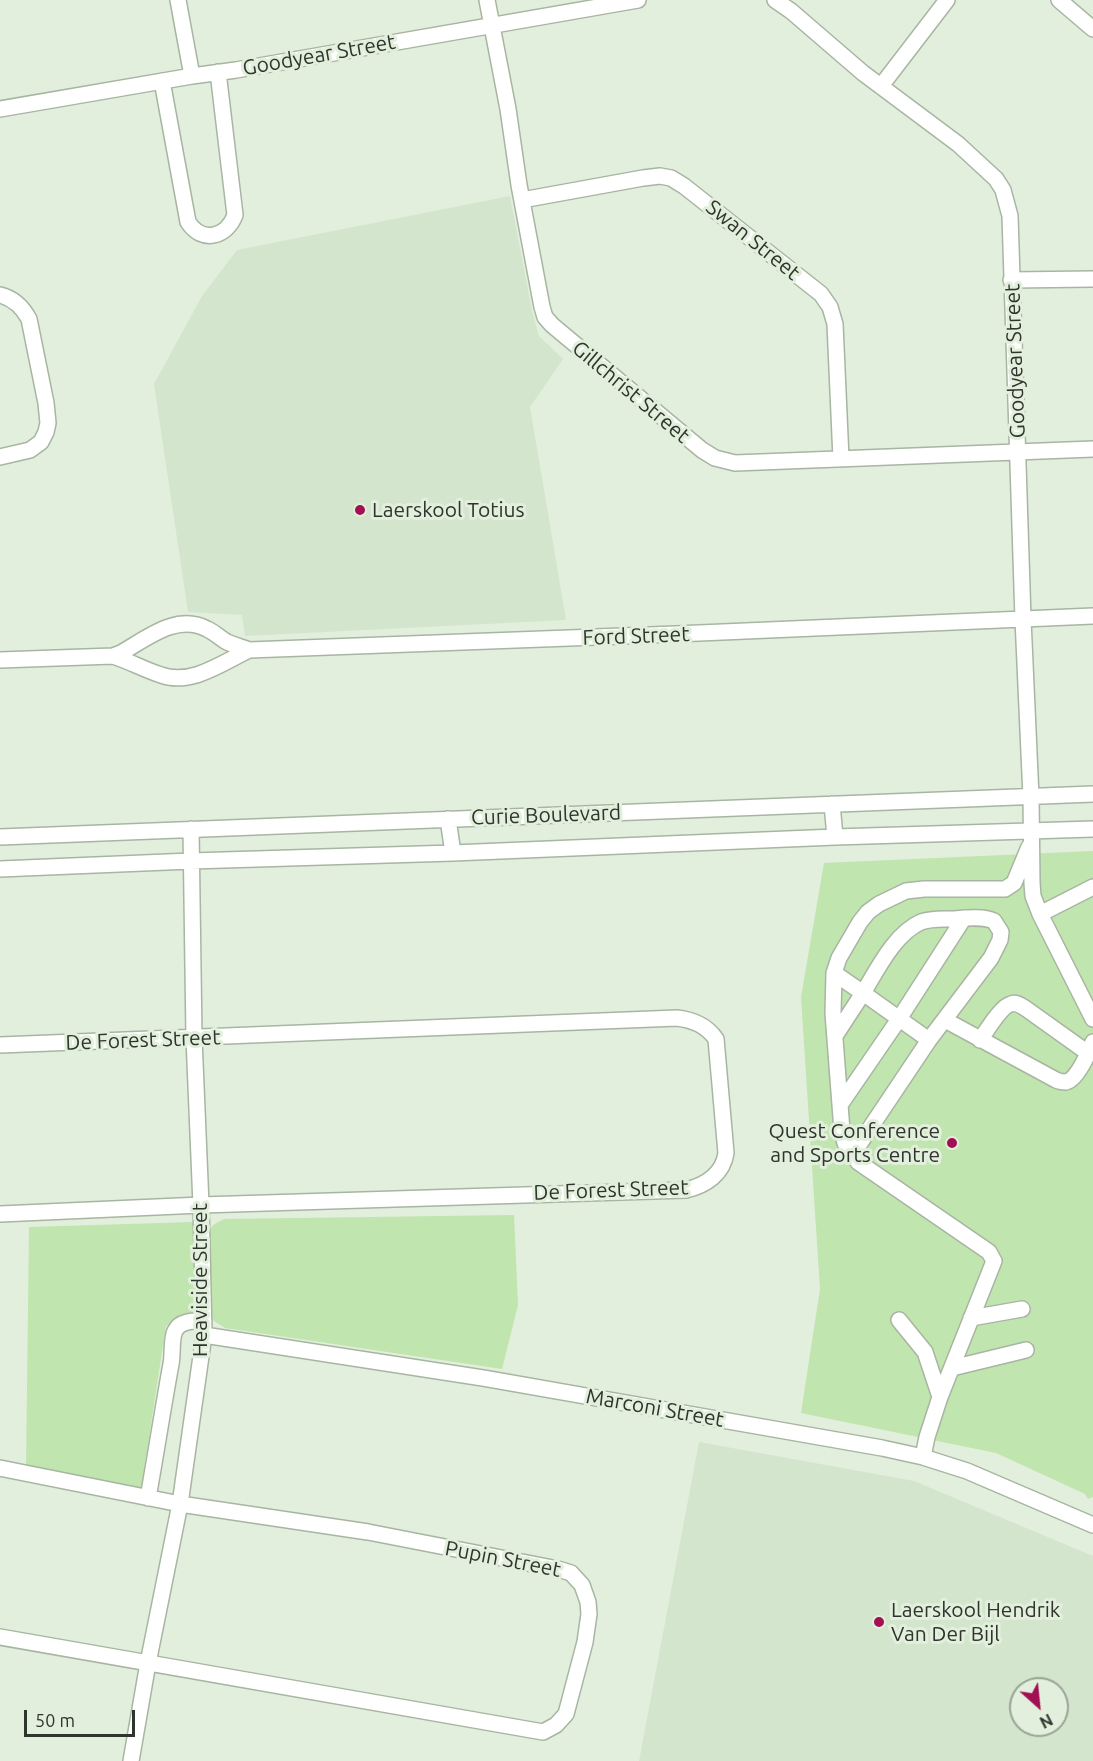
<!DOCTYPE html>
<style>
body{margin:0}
#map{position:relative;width:1093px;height:1761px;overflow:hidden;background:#e2efdc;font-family:Ubuntu,sans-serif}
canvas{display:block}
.north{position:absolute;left:1009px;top:1677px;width:60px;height:60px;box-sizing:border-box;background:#e2efdc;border:2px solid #9aa496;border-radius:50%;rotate:153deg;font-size:16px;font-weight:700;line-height:24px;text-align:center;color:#2f342d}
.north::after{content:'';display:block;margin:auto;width:21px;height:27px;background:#a21054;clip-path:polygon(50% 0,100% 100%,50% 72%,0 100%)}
.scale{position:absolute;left:24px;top:1710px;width:111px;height:27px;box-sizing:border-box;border:3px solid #2f342d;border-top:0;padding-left:8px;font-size:18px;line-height:21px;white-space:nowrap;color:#2f342d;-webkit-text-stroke:4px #e2efdc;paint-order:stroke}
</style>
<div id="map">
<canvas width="1093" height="1761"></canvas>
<div class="north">N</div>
<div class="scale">50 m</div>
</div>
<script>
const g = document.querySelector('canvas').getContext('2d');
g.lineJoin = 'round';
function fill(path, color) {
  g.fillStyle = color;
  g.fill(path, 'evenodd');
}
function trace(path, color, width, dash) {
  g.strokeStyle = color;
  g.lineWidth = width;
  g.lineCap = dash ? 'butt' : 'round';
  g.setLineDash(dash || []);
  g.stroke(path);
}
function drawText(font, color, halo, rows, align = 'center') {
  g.font = font + ' Ubuntu,sans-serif';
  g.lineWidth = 6;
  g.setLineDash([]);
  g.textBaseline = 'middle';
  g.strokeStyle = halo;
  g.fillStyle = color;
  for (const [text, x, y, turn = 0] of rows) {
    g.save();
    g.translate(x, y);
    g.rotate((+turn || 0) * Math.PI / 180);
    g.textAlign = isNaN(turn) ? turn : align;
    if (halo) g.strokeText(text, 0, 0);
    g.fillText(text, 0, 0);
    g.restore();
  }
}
fill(new Path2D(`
 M510,196l22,115 7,25 24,23 -33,48 36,213 -321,16 -3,-21 -54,-3 -34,-228 48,-88 35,-46z
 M699,1442l215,39 179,75v205h-454zM1021,1689h36v36h-36z`), '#d3e5cc');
fill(new Path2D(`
 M1093,851v646l-5,2 -3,-5 -89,-41 -195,-40 19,-124 -19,-292 23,-134z
 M514,1215l4,90 -16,64 -277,-41 -11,-7 -4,-8 -3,-79 6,-9 11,-6z
 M193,1222l2,91 -19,7 -10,6 -25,163 -115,-20 3,-242z`), '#c0e5af');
const minor = new Path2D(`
 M178,0l14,76
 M487,0l21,109 11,76 23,122 3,10 7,8 150,125 13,8 20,5 358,-14
 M775,0l16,11 72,62 95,71 38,35 7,11 7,26 13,403 8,178 1,86 1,13 7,18 53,105
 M1059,0l34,29
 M162,81l26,141c14,22 39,15 47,-7l-17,-143
 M881,86l66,-86
 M0,109l192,-33 44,-6 402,-70
 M522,200l121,-22 17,-2 11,2 13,8 137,108 9,13 5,17 6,135
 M1011,280l82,-1
 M0,295c13,3 23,13 29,24l17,84 2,20 -2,9 -5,10 -11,8 -30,7
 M113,656c16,5 32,14 48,19 30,11 61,-12 88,-25
 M0,660l113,-4 8,-3c26,-15 56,-40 86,-24 7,3 13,9 20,13 7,3 14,5 22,8l427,-16 417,-18
 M832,804l3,33
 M448,819l5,34
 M0,837l1093,-43
 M0,869l191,-8 262,-8 382,-16 258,-8
 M1040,914l53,-27
 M834,973l29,20 -28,43
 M945,1020l111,60c2,1 8,2 10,2 11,-2 23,-30 27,-40
 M980,1040c6,-8 21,-34 31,-36 5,-2 9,1 14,4l63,45
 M0,1045l677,-27c16,2 29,7 39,21l10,114c-3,21 -20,32 -40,37l-485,15 -201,9
 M840,1105l59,-86 65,-101
 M852,1155l77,-115 62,-82 9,-18 1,-8 -7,-11c-12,-5 -28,-3 -41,-2 -10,0 -22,-1 -32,3 -26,11 -44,48 -58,71l66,47
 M971,1318l51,-9
 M899,1320l26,32 15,45
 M204,1335l279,43 399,70 41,9 44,14 126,54
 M952,1368l74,-18
 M923,1457l4,-20 13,-40 54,-136 -5,-9 -131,-90 -13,-19 -3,-12 -9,-118 1,-40 5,-15 21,-36 8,-10 11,-8 27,-13 18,-2h81l9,-6 15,-36
 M0,1468l180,36 188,28 190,37 13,4 11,12 6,17 1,12 -4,28 -19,72 -10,11 -13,7 -543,-95
 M148,1498c8,-45 15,-90 23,-134 2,-9 0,-26 4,-33 5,-11 19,-10 29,-10
 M131,1761l17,-98 32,-159 24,-169 -3,-130 -7,-167 -3,-209`);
trace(minor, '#a8b5a2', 18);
trace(minor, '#fff', 15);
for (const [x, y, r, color] of [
 [360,510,6,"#a21054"],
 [952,1143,6,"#a21054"],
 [879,1622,6,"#a21054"]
]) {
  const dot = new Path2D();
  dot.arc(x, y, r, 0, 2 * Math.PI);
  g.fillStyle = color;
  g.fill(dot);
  trace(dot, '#e2efdc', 2);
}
drawText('21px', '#2f342d', '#e2efdc', [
 ["Goodyear Street",319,55,-10],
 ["Swan Street",753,240,39],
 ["Goodyear Street",1015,361,-92],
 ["Gillchrist Street",631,392,40],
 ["Ford Street",636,636,-2],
 ["Curie Boulevard",546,815,-2],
 ["De Forest Street",143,1040,-2],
 ["De Forest Street",611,1190,-2],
 ["Heaviside Street",200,1280,-90],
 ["Marconi Street",655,1408,10],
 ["Pupin Street",503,1559,11]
]);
drawText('21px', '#2f342d', '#e2efdc', [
 ["Laerskool Totius",372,510],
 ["Quest Conference",940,1131,"right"],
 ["and Sports Centre",940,1155,"right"],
 ["Laerskool Hendrik",891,1610],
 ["Van Der Bijl",891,1634]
], 'left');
</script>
